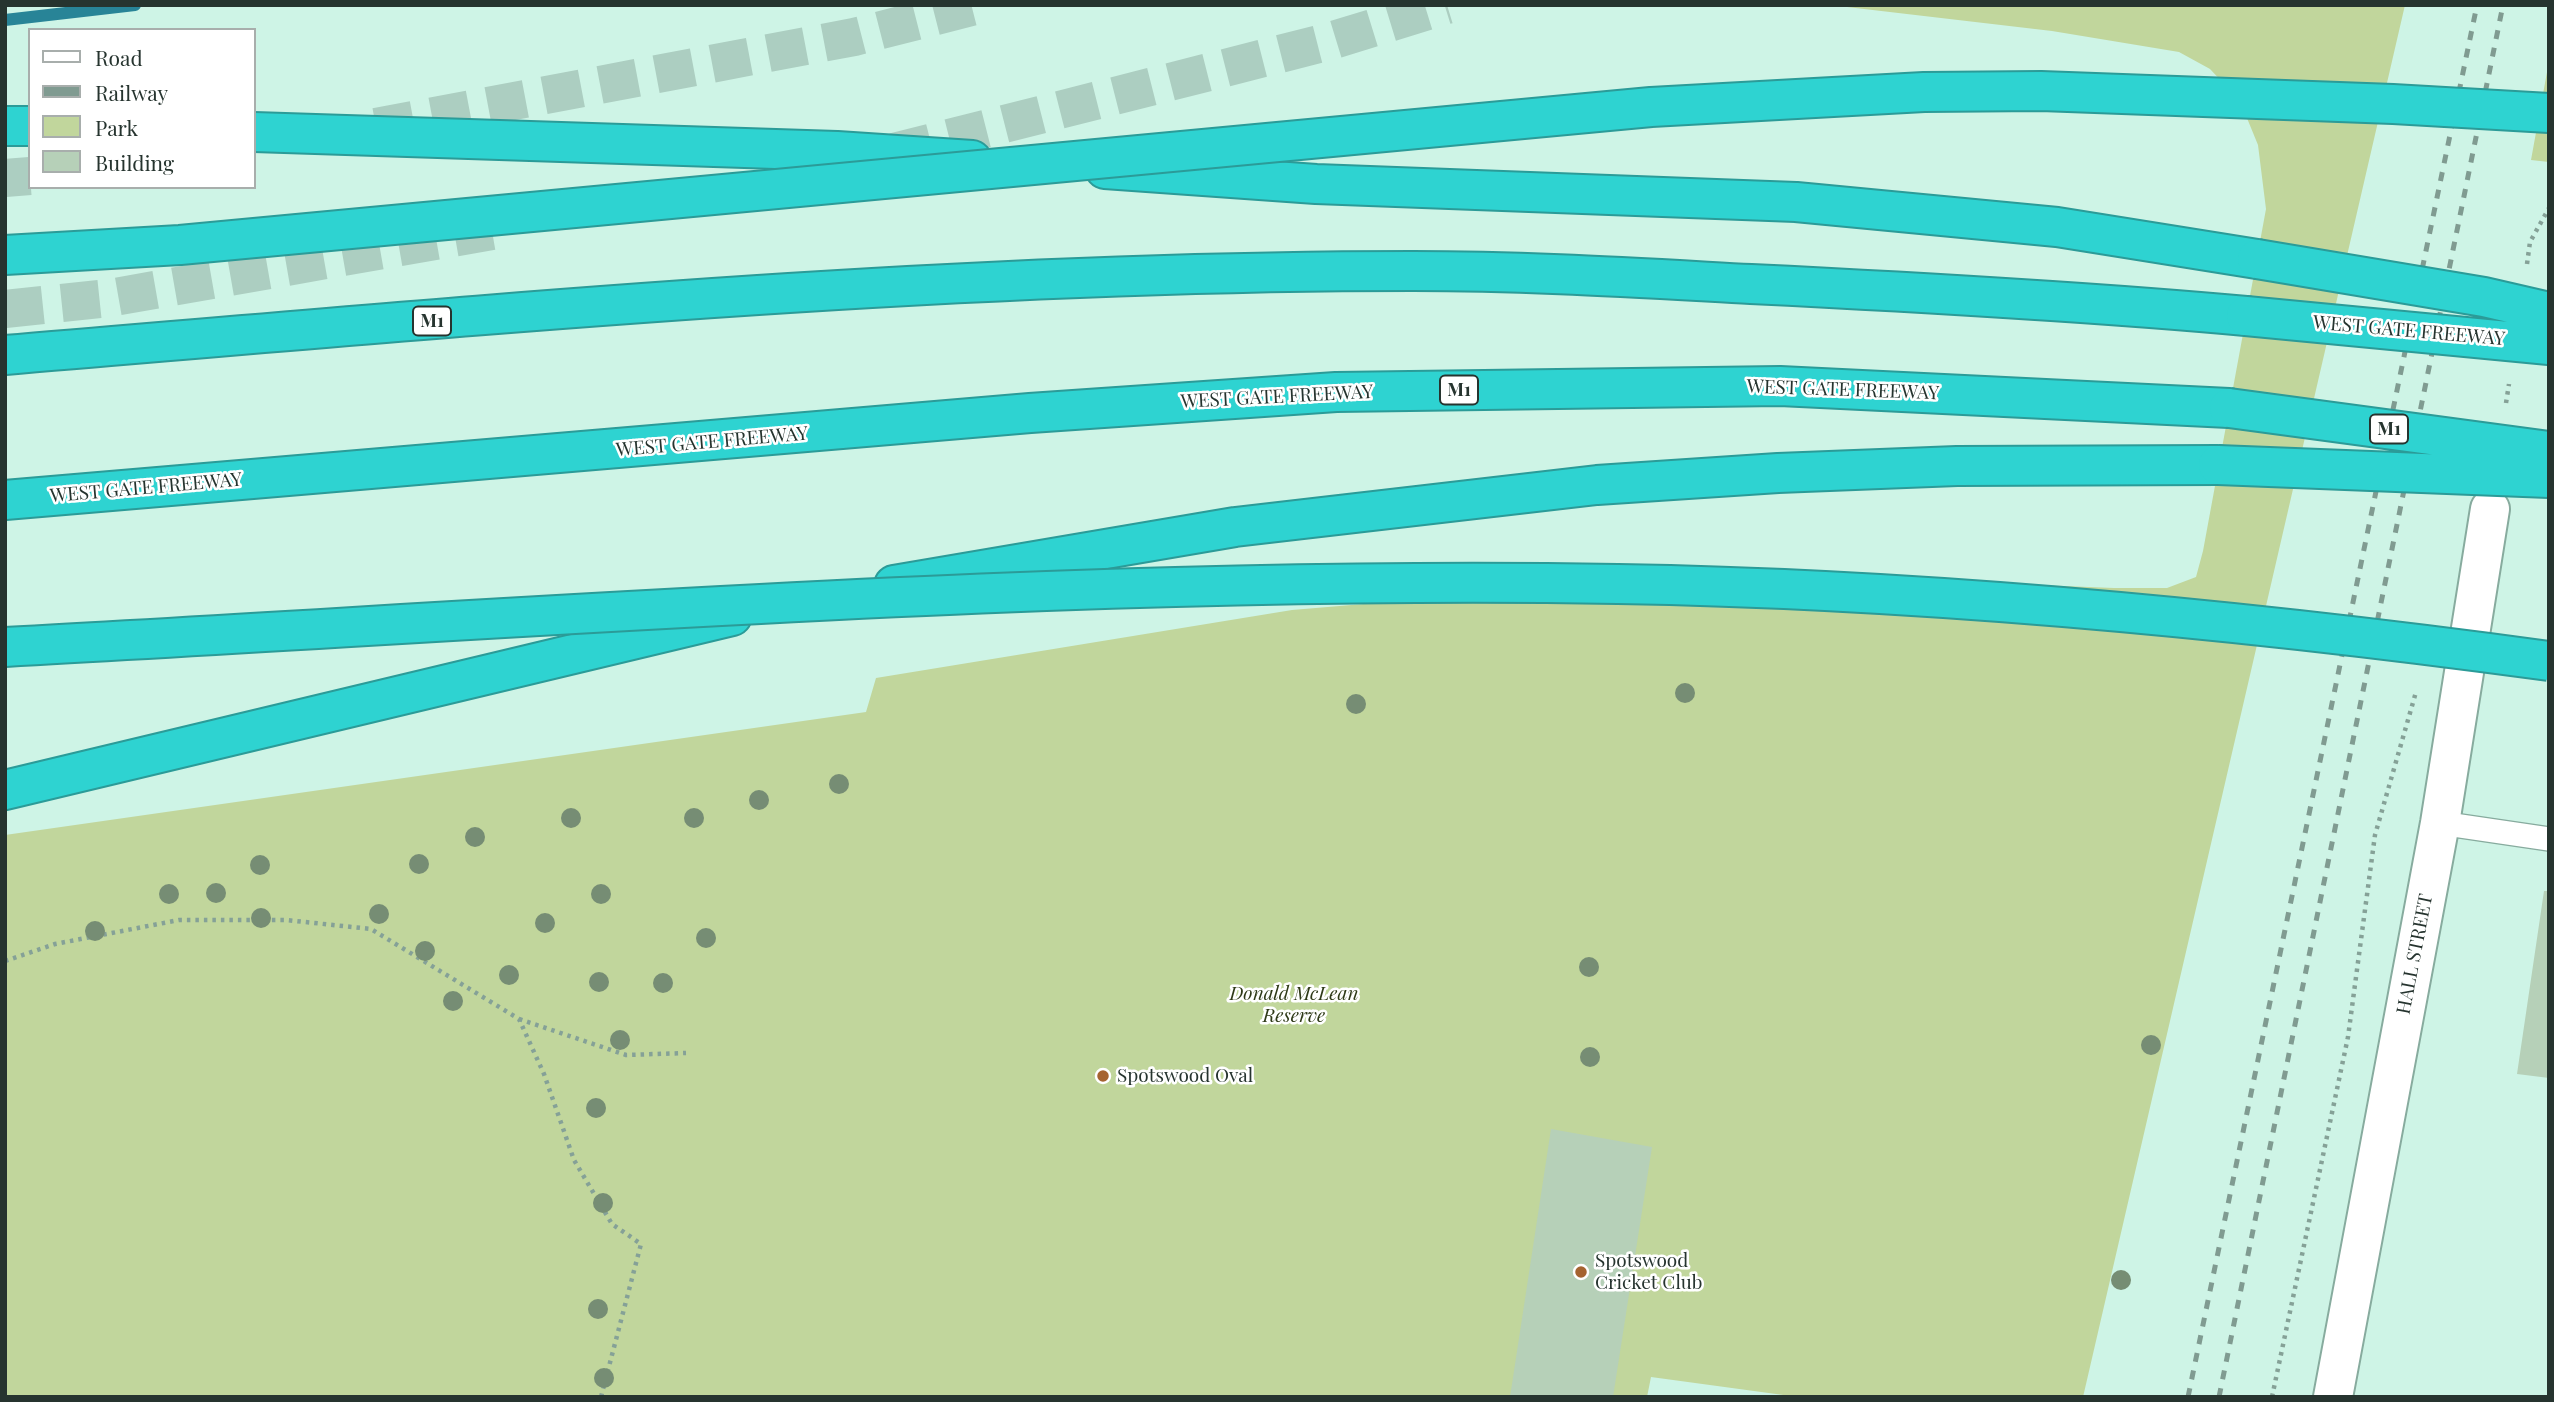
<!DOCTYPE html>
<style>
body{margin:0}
#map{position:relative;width:2554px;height:1402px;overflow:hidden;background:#cef4e6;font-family:"Playfair Display",serif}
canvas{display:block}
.frame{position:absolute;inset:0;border:7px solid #26342f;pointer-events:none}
.legend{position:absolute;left:28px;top:28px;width:228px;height:161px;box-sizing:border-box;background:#fff;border:2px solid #a8aeac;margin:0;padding:9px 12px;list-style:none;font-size:21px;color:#26342f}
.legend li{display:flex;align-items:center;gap:14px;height:35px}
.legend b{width:35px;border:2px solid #a8aeac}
</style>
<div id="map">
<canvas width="2554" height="1402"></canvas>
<div class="frame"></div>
<ul class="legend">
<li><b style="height:9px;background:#fff"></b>Road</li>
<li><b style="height:9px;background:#809b91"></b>Railway</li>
<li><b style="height:19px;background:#c1d69c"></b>Park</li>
<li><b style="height:19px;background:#b6d0b8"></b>Building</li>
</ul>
</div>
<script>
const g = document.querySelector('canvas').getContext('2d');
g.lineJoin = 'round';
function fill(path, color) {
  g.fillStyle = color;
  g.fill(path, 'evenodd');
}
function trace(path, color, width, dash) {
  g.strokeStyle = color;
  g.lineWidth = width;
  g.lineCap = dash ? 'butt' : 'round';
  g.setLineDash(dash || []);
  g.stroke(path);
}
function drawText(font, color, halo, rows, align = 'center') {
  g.font = font + ' "Playfair Display",serif';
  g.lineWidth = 5;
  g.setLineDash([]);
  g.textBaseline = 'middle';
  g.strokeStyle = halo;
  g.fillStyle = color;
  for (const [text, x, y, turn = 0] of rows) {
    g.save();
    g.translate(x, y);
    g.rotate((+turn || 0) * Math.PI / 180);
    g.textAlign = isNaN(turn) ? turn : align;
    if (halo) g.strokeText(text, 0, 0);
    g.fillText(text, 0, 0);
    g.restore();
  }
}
fill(new Path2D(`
 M1830,5h575l-322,1392h-285l-147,-20 -4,20h-1642v-562l861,-123 10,-34 416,-68 441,-37 381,15h53l29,-11 7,-26 63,-342 -8,-64 -18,-44 -30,-32 -31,-17 -127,-21z
 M2549,61v101l-18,-2z`), '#c1d69c');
trace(new Path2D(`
 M5,20l130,-15`), '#288497', 12);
fill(new Path2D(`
 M2544,891h5v187l-32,-4z
 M1551,1129l101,18 -39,250h-103z`), '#b6d0b8');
trace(new Path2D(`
 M376,127l478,-90 125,-32
 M894,152l433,-110 120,-37
 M5,178l25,-2
 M5,309l104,-11 383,-67`), '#accec1', 38, [38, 19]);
const service = new Path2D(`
 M2440,823l109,16`);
const minor = new Path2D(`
 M2333,1397l107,-574 50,-314`);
const motorway = new Path2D(`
 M5,126h25
 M254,132l583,19 135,9
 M1105,169l211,15 480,18 261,25 200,32
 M5,355c468,-39 938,-84 1408,-84 113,0 225,7 338,13 165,8 330,17 495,32
 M5,500l1025,-87 306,-21 444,-6 449,22
 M894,585l341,-58 362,-42 181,-12 179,-7 261,-1
 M5,790l727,-174`);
trace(service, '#87ab9e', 26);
trace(minor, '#87ab9e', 42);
trace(motorway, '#2b9b98', 42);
trace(new Path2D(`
 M2527,264l3,-22 19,-34
 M2506,403l3,-19
 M5,961l50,-17 124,-24h107l85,9 148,90 25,55 30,86 38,64 29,20 -40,153
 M519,1019l107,36 60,-2
 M2272,1397l76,-360 27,-202 41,-143`), '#85a197', 4.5, [3.5, 5]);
trace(service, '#fff', 23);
trace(minor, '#fff', 38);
trace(motorway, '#2ed3d1', 38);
trace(new Path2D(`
 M2188,1397l289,-1392
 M2219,1397l284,-1392`), '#809b91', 5, [9, 9]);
const motorwayBridge = new Path2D(`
 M5,255l175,-10 1471,-138 273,-15 117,-1 352,13 156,9
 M2257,259l227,38 65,15
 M2246,316l303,29
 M2229,408l320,43
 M2218,465l331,13
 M5,647c537,-29 1075,-72 1613,-63 311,5 622,35 931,77`);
trace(motorwayBridge, '#2b9b98', 42, []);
trace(motorwayBridge, '#2ed3d1', 38);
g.fillStyle = '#768d74';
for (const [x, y] of [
 [1685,693],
 [1356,704],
 [839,784],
 [759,800],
 [571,818],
 [694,818],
 [475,837],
 [419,864],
 [260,865],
 [216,893],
 [169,894],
 [601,894],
 [379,914],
 [261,918],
 [545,923],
 [95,931],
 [706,938],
 [425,951],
 [1589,967],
 [509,975],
 [599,982],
 [663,983],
 [453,1001],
 [620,1040],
 [2151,1045],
 [1590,1057],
 [596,1108],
 [603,1203],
 [2121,1280],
 [598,1309],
 [604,1378]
]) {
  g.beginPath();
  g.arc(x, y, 10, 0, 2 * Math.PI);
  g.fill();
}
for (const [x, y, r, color] of [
 [1103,1076,7,"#a56330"],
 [1581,1272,7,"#a56330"]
]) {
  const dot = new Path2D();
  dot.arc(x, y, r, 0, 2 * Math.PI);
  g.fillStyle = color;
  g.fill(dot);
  trace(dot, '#fff', 2.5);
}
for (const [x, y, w] of [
 [432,321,38],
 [1459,390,38],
 [2389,429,38]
]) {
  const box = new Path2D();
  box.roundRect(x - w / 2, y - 14.5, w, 29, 5);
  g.fillStyle = '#fff';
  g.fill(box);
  trace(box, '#26342f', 2);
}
drawText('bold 18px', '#26342f', null, [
 ["M1",432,321],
 ["M1",1459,390],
 ["M1",2389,429]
]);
drawText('19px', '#26342f', '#fff', [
 ["WEST GATE FREEWAY",2409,331,5],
 ["WEST GATE FREEWAY",1843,390,2],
 ["WEST GATE FREEWAY",1277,397,-3],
 ["WEST GATE FREEWAY",712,442,-5],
 ["WEST GATE FREEWAY",146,488,-5],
 ["HALL STREET",2415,954,-79]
]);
drawText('italic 19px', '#2e3917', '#fff', [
 ["Donald McLean",1294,994],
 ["Reserve",1294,1016]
]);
drawText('19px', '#26342f', '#fff', [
 ["Spotswood Oval",1117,1076],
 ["Spotswood",1595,1261],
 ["Cricket Club",1595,1283]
], 'left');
</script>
